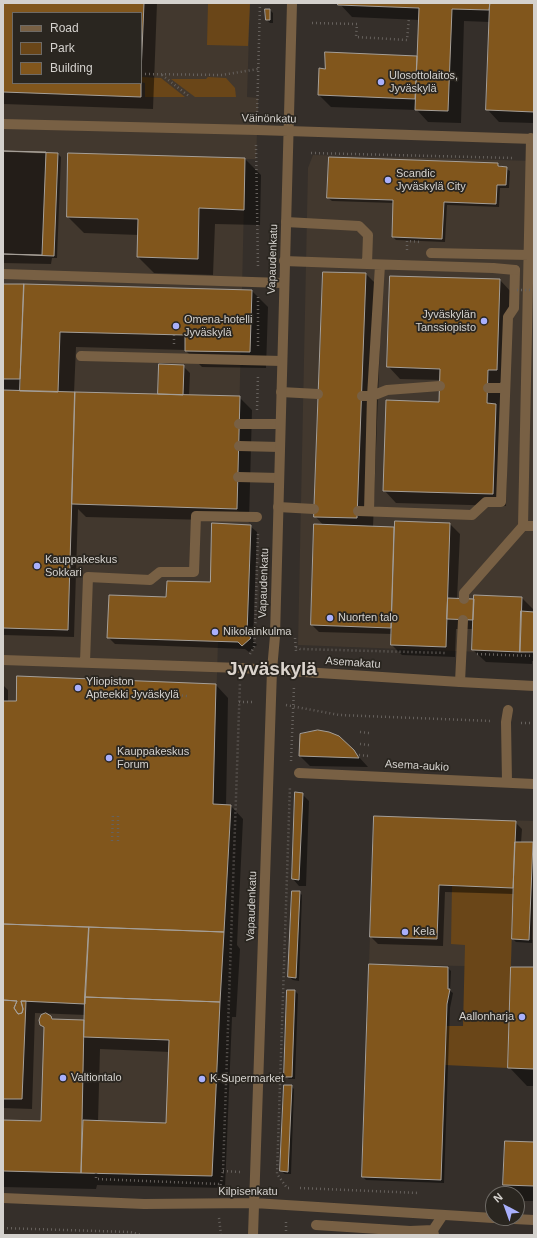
<!DOCTYPE html>
<meta charset="utf-8">
<style>
body{margin:0}
#map{position:relative;width:537px;height:1238px;overflow:hidden;background:#352f2a;font-family:Helvetica,sans-serif}
canvas{display:block}
.frame{position:absolute;inset:0;border:4px solid #d4d1cd;pointer-events:none}
.legend{position:absolute;left:12px;top:12px;width:130px;height:72px;box-sizing:border-box;background:#2a2620;border:1px solid #6e6a65;margin:0;padding:5px 7px;list-style:none;font-size:12px;color:#d4d1cd}
.legend li{display:flex;align-items:center;gap:8px;height:20px}
.legend b{width:20px;border:1px solid #6e6a65}
.north{position:absolute;left:485px;top:1186px;width:40px;height:40px;box-sizing:border-box;background:#2a2620;border:1px solid #6e6a65;border-radius:50%;rotate:319deg;font-size:11px;font-weight:700;line-height:16px;text-align:center;color:#d4d1cd}
.north::after{content:'';display:block;margin:auto;width:14px;height:18px;background:#a9b0fc;clip-path:polygon(50% 0,100% 100%,50% 72%,0 100%)}
</style>
<div id="map">
<canvas width="537" height="1238"></canvas>
<div class="frame"></div>
<ul class="legend">
<li><b style="height:5px;background:#786044"></b>Road</li>
<li><b style="height:11px;background:#6a4618"></b>Park</li>
<li><b style="height:11px;background:#81561c"></b>Building</li>
</ul>
<div class="north">N</div>
</div>
<script>
const g = document.querySelector('canvas').getContext('2d');
g.lineJoin = 'round';
function fill(path, color) {
  g.fillStyle = color;
  g.fill(path, 'evenodd');
}
function trace(path, color, width, dash) {
  g.strokeStyle = color;
  g.lineWidth = width;
  g.lineCap = dash ? 'butt' : 'round';
  g.setLineDash(dash || []);
  g.stroke(path);
}
function drawText(font, color, halo, rows, align = 'center') {
  g.font = font + ' Helvetica,sans-serif';
  g.lineWidth = 3.5;
  g.setLineDash([]);
  g.textBaseline = 'middle';
  g.strokeStyle = halo;
  g.fillStyle = color;
  for (const [text, x, y, turn = 0] of rows) {
    g.save();
    g.translate(x, y);
    g.rotate((+turn || 0) * Math.PI / 180);
    g.textAlign = isNaN(turn) ? turn : align;
    if (halo) g.strokeText(text, 0, 0);
    g.fillText(text, 0, 0);
    g.restore();
  }
}
fill(new Path2D(`
 M3,3h247l-3,94 11,1v11l-2,50h-11l-8,350 14,16 -4,108 4,5 -9,8 -4,-4h-20l-5,162 18,1 -19,371 -209,-5zM13,13h128v70h-128z
 M313,155l221,6v493l-236,-9 10,-477z
 M374,816l160,5v119l-22,-1 -1,28 -142,-3z`), '#42382e');
fill(new Path2D(`
 M208,3h42l-2,43 -41,-1z
 M141,77l20,1 24,19h-40v-14l-4,-1z
 M208,77l18,1 9,10 1,9h-41l-24,-18h35z
 M452,886l61,2 -5,180 -63,-3 1,-39h17l2,-81 -14,-1z`), '#6a4618');
fill(new Path2D(`
 M3,3h154l-4,106 -150,-5zM13,13h128v70h-128z
 M339,3h195v120l-35,-1 -12,-13 3,-87 -26,-1 -3,102 -33,-1 -11,-12 -86,-3 -12,-12 6,-25 1,-17 92,4 2,-37 -68,-3z
 M270,10l3,3v10h-3l-3,-3z
 M3,152l55,2 3,3 -4,101h-5l-1,6 -48,-1z
 M245,159l16,16 -1,50 -45,-1 -2,51 -59,-2 -16,-16 1,-22 -55,-2 -16,-16z
 M498,164l12,7 -1,17h-9l-1,19 -52,-2 -2,37 -49,-2 -3,-3 1,-34 -62,-2 -4,-3z
 M324,273l42,1 16,16 -9,237 23,2 54,-5 10,10 -3,66 65,-2 12,12v51h-2v3l-46,-2 -13,-12 1,-21h-18l-1,28 -53,-2 -10,-10v-11l-73,-2 -7,-7 12,-99 -9,-10z
 M500,280l12,13 -3,89h-9v26l8,9 -2,89 -110,-3 -12,-13 56,-87 1,-23 -41,-1 -12,-13z
 M3,285l249,6 16,16 -2,61 -64,-1 -17,-17 -109,-3 -2,46 85,2 24,-29 7,7 -1,23 50,1 13,13 -3,111 -163,-4 -8,-8 -4,128 -71,-2z
 M250,526l7,6 -4,108 4,5 -8,7 -4,-3 -130,-5 -7,-7 59,-39 44,-15z
 M3,685l5,5v12l208,-17 12,13 -2,108h5l12,13 -6,126 3,4 -4,68h-4l-7,171 -128,-3 -1,4 -93,-2v-66l39,1 3,-94 -4,-4 10,-7 3,3 30,1 1,2 1,-8 -51,-2 -3,96 -29,-1zM100,1049l70,3 -3,72 -69,-2z
 M347,744l21,23 -58,-1 -10,-10z
 M302,794l7,7 -3,85h-7l-6,-7z
 M515,822l7,7 -1,14 13,2 -2,98 -16,-1 -3,-3 1,-45 -69,-2 -2,54 -65,-2 -7,-7z
 M299,892l3,3 -3,86 -6,-1 -4,-3z
 M448,968l3,3 -1,20 3,2 -3,15 -6,175 -78,-3 -3,-3z
 M534,969v117h-7l-18,-19z
 M288,991h7l3,3 -3,85h-6l-4,-3z
 M291,1086l3,3 -3,85h-6l-4,-3z
 M534,1143v58h-14l-3,-3v-4h-4l-9,-9z`), '#0007');
const building = new Path2D(`
 M3,3h141l-3,70v-60h-128v70h128v14l-138,-5z
 M338,3h152l-1,7 -37,-1 -4,102 -33,-1 4,-102 -81,-3z
 M490,3h44v109l-48,-2z
 M265,9h5v11h-4z
 M325,52l92,4 -2,43 -97,-4 1,-27 6,1z
 M3,151l55,2 -4,103 -51,-2z
 M3,151l43,1 -4,103 -39,-1z
 M68,153l177,5 -1,52 -45,-2 -1,51 -61,-2 1,-38 -71,-2z
 M329,157l169,6v3l9,1 -1,18h-9l-1,19 -52,-2 -2,37 -50,-2 1,-37 -66,-2z
 M323,272l43,1 -9,245 -43,-1z
 M390,276l110,3 -3,91h-9l-1,33 9,1 -3,90 -110,-3 3,-91 53,2 1,-33 -53,-2z
 M3,284h21l-4,95h-17z
 M24,284l228,6 -2,62 -65,-1v-16l-125,-3 -2,60 -38,-1z
 M159,364l25,1 -1,30 -25,-1z
 M3,390l72,2 -7,238 -65,-2z
 M75,392l165,4 -3,113 -165,-5z
 M395,521l55,2 -4,124 -55,-2z
 M212,523l39,2 -4,108 4,5 -9,8 -4,-4 -131,-4 2,-43 57,2 1,-16 43,1z
 M314,524l80,3 -3,101 -80,-3z
 M474,595l48,2 -2,55 -48,-2z
 M448,598l26,1 -1,21 -26,-1z
 M521,611l13,1v40h-14z
 M17,676l199,8 -3,120 18,1 -7,127 -221,-8v-223h13z
 M318,730l11,2 10,4 15,14 5,8 -60,-2 1,-22z
 M295,792l8,1 -4,87 -7,-1z
 M374,816l142,5 -3,67 -74,-3 -2,54 -67,-2z
 M515,842h18l-4,98 -17,-1z
 M292,891h8l-4,87 -8,-1z
 M3,924l86,3 -4,77 -64,-3 2,8 -1,4 -4,1 -4,-6 3,-7 -14,-1z
 M89,927l135,5 -4,70 -135,-5z
 M369,964l79,3v22h2l-3,15 -6,176 -79,-3z
 M511,967h23v102l-26,-1z
 M287,990h8l-3,87h-8z
 M85,997l135,5 -8,174 -131,-3 2,-53 83,3 3,-83 -85,-3z
 M3,1000l14,1 -3,7 4,6 4,-1 1,-4 -2,-8h5l-4,98h-19z
 M46,1013l5,3 1,3 32,1 -3,153 -78,-2v-51l38,1 3,-94 -4,-2 -1,-5 2,-5z
 M284,1085h8l-4,87 -8,-1z
 M505,1141l29,1v44l-31,-1z`);
fill(building, '#81561c');
trace(building, '#a59f98', 1);
trace(new Path2D(`
 M312,23l45,1 -1,13 51,3 2,-22
 M141,74l81,1 36,-6
 M162,75l28,22
 M257,116l3,-113
 M256,145l2,123
 M311,153l203,5
 M407,250v-9l13,1
 M174,344v-9
 M258,346v-49
 M257,410l1,-35
 M295,638l1,13
 M296,647l4,2 146,4
 M250,654l4,-7 1,-11 3,-104
 M477,654l57,2
 M142,692l45,4
 M239,702h16
 M286,705l53,10 153,6
 M521,723h13
 M360,732l9,1
 M360,744l9,1
 M359,755l10,1
 M291,761l3,-74
 M112,841l1,-28
 M118,841v-28
 M223,1171l17,1
 M96,1173v6l124,5
 M289,1188h-2l-10,-14 13,-388
 M300,1188l119,5
 M220,1189l3,-18 17,-489
 M219,1218l2,17
 M3,1228l127,4 12,3
 M286,1235v-15`), '#66615d', 2.5, [1, 3]);
trace(new Path2D(`
 M286,222l73,4 9,9 -1,29 126,4
 M431,253l98,2
 M284,261l83,3
 M3,274l280,9
 M81,356l201,5
 M488,388h17
 M281,392l37,2
 M362,396h10l15,-6 53,-4
 M239,424h41
 M239,446l41,1
 M238,477l41,1
 M278,507l36,2
 M358,511l114,4 14,-13h15l7,-185 6,-9 1,-38
 M369,511l3,-115 8,-131
 M523,526h11
 M464,599v-6l59,-67 8,-388
 M460,682l3,-62
 M299,773l235,11
 M507,782l-1,-60 2,-12
 M316,1225l94,6 23,-1
 M434,1235l-1,-5 10,-15`), '#786044', 10);
trace(new Path2D(`
 M3,124l254,6
 M3,660l238,8
 M85,662l3,-85 62,3 10,-8h34l2,-56 61,1`), '#786044', 10);
trace(new Path2D(`
 M257,130l277,9
 M241,668l219,14 74,4
 M3,1198l141,6 110,-1 239,15
 M494,1218l40,2
 M253,1235l19,-565 3,-34 17,-633`), '#786044', 10);
trace(new Path2D(`
 M517,290h17`), '#66615d', 2.5, [1, 3]);
trace(new Path2D(`
 M493,268l22,2`), '#786044', 10);
for (const [x, y, r, color] of [
 [381,82,4,"#a9b0fc"],
 [388,180,4,"#a9b0fc"],
 [484,321,4,"#a9b0fc"],
 [176,326,4,"#a9b0fc"],
 [37,566,4,"#a9b0fc"],
 [330,618,4,"#a9b0fc"],
 [215,632,4,"#a9b0fc"],
 [78,688,4,"#a9b0fc"],
 [109,758,4,"#a9b0fc"],
 [405,932,4,"#a9b0fc"],
 [522,1017,4,"#a9b0fc"],
 [63,1078,4,"#a9b0fc"],
 [202,1079,4,"#a9b0fc"]
]) {
  const dot = new Path2D();
  dot.arc(x, y, r, 0, 2 * Math.PI);
  g.fillStyle = color;
  g.fill(dot);
  trace(dot, '#2a2620', 1.5);
}
drawText('11px', '#d4d1cd', '#2a2620', [
 ["Ulosottolaitos,",389,76],
 ["Jyväskylä",389,89],
 ["Scandic",396,174],
 ["Jyväskylä City",396,187],
 ["Jyväskylän",476,315,"right"],
 ["Tanssiopisto",476,328,"right"],
 ["Omena-hotelli",184,320],
 ["Jyväskylä",184,333],
 ["Kauppakeskus",45,560],
 ["Sokkari",45,573],
 ["Nuorten talo",338,618],
 ["Nikolainkulma",223,632],
 ["Yliopiston",86,682],
 ["Apteekki Jyväskylä",86,695],
 ["Kauppakeskus",117,752],
 ["Forum",117,765],
 ["Kela",413,932],
 ["Aallonharja",514,1017,"right"],
 ["Valtiontalo",71,1078],
 ["K-Supermarket",210,1079]
], 'left');
drawText('11px', '#d4d1cd', '#2a2620', [
 ["Väinönkatu",269,119,1],
 ["Vapaudenkatu",273,259,-88],
 ["Vapaudenkatu",264,583,-88],
 ["Asemakatu",353,663,4],
 ["Asema-aukio",417,766,3],
 ["Vapaudenkatu",252,906,-88],
 ["Kilpisenkatu",248,1192]
]);
drawText('bold 19px', '#dbd4cd', '#2a2620', [
 ["Jyväskylä",272,670]
]);
</script>
